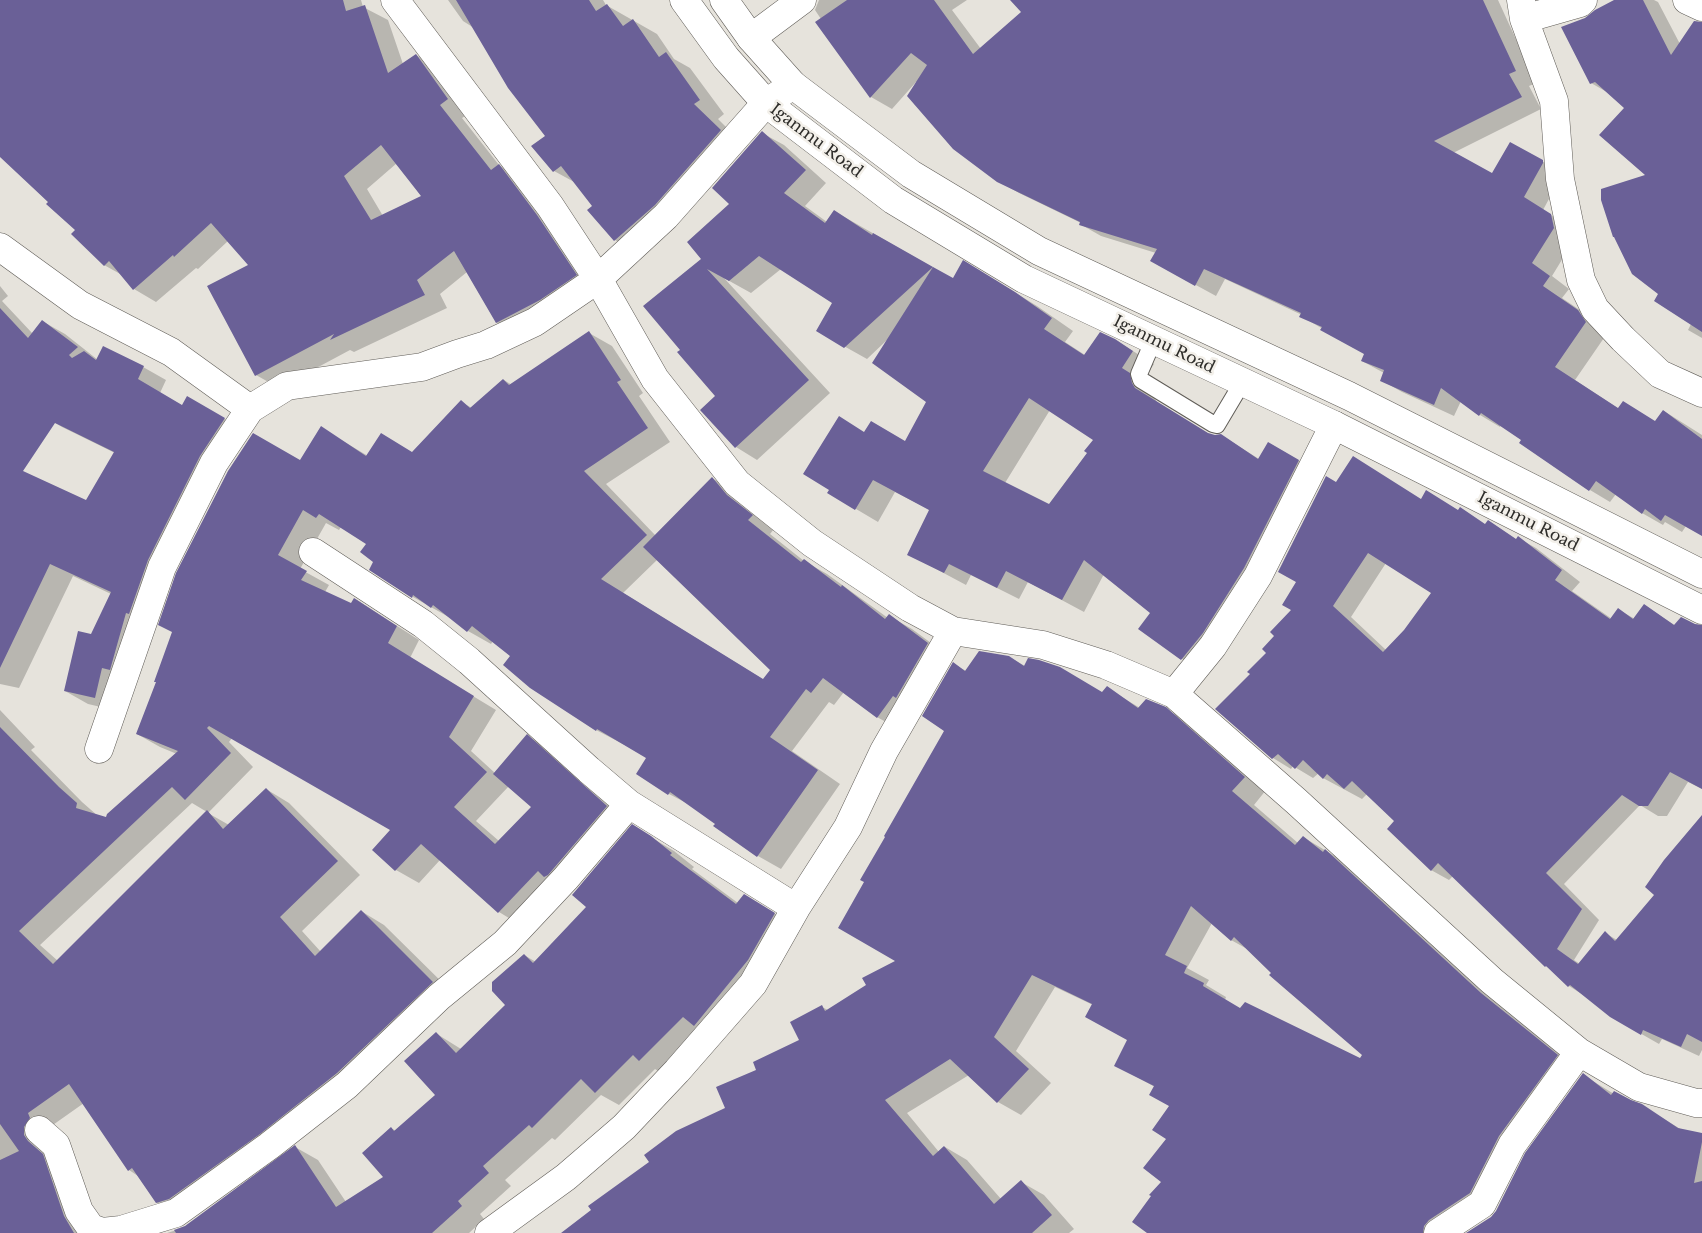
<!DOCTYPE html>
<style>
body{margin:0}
canvas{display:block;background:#e6e3dc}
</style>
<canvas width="1702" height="1233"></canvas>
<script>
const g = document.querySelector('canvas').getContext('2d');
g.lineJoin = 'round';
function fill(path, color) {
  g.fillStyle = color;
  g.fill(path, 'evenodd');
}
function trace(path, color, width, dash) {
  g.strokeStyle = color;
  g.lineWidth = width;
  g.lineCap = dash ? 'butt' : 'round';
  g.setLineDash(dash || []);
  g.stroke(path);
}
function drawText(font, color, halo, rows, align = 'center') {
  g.font = font + ' "Libre Baskerville",serif';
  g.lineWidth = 5;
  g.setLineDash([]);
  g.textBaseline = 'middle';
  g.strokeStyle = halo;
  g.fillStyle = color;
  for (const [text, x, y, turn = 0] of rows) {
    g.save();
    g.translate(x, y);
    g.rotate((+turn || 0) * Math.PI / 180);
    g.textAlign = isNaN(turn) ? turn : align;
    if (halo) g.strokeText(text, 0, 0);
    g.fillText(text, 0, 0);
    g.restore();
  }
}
fill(new Path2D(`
 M0,0h361l2,7 25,13 15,44 13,-9 23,14 31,44 -8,5 37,47 23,14 77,109 -80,48 -23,-14 -29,-50 -27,22 7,14 -93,44 -4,-2 -71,38 -23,-13 -6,-110 -22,-24 -30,28 -2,-1 -40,34 -22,-13 -12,-14 -18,-10 -27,-35 -77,-75zM397,163l25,34 -39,19 -16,-27z
 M448,0h155l3,5 51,29 17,25 16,9 34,46 -6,5 26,26 -105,109 -24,-14 -21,-34 -18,-23 -22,-12 -7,-34 -73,-109 -11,-7z
 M819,0h148l-15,10 29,39 41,-37 -11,-12h487l38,83 -7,3 12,23 -88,44 39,22 18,-32 53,30 -20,37 29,18 2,12 -22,36 17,13 -7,9 37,25 7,12 -31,45 44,29 37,13 8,-11 38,24v100l-16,-9 -4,6 -17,-10 -2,3 -21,-12 -26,-19 -6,8 -20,-12 -69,-47 2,-3 -22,-15 -1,2 -20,-12 -19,-14 -7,15 -52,-24 -21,-12 3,-7 -22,-12 3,-7 -64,-38 1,-1 -77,-36 -9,17 -44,-24 -16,-19 -55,-17 -21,-12 1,-1 -62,-30 -21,-12 -82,-99 -24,27 -21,-12 -55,-75 5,-3 -6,-9z
 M1617,0h37l4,2 22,42 22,-20v314l-14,-8 3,-6 -31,-30 -13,-118 -22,-68 -13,-13 -21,-12 -6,-64z
 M762,133l22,12 42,38 -21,23 22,16 7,-11 119,68 32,-5 52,32 36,25 -8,11 20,13 30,-15 39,24 -11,17 14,21 53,33h11l38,24 10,-16 51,30 -116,198 -22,-12 -42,-31 12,-16 -48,-38 -20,38 -56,-30 -9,17 -48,-24 -5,10 -58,-31 22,-44 -35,-18 -17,30 -49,-29 36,-60 41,10 22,-41 -41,-62 -20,19 -50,-28 17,-28 -53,-34 -30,24 -27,-15 106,115 -73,67 -21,-13 -19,-51 -35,-46 21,-91 27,-55zM1050,410l45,29 -7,13 -39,54 -44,-23z
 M0,286l8,10 -6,5 31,33 9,-13 23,13 33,26 45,7 23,13 -6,13 23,13 5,-8 59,34 -24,37 -52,104 -53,138 -30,-7 -23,-13 46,-97 -38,-18 -54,112 -19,-4v-211l87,28 28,-48 -53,-26 -22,-13 -40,27z
 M589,333l23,13 31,47 -4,3 31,46 -64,42 50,52 56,-58 23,14 39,37 -4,5 34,27 23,13 61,44 1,-2 23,13 38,28 -50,73 -23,-13 -33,-25 -10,13 -5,-3 -37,49 48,33 -59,85 -23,-13 -43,-30 1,-2 -24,-18 -23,-12 -31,-21 10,-16 -52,-27 -103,-89 -2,3 -23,-13 -14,-11 -41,-23 -43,-28 5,-8 -7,-17 -27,-17 -2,3 -13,-7 -26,46 29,16 -4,7 27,13 3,-6 64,41 -9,18 86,52 -25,41 24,22 32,-37 23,13 79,71 -107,106 -23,-14 -59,-52 -21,23 -23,-13 -22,-20 18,-20 -160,-92 -3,4 24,25 -45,46 21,12 37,-36 23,14 71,72 -58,56 19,21 40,-41 23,14 71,70 -275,220 -24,-13 -18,-26 -9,-6 -45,-67 -34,24 38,106h-88v-523l35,37 -4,3 51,52 16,14 9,3 70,-65 -17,-7 -23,-13 184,-306 47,28 45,-3 48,-51 11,6 32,-28 8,5zM658,559l113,111 -7,10 -141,-87zM509,786l24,21 -34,34 -23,-20zM192,803l15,9 -149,149 -18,-16z
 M1336,483l86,17 37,11 27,14 2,-4 29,19 1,-2 18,10 44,34 -8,9 40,28 7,-9 16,9 9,-14 32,21h26v163l-14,-7 -21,34h-9l-18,-11 -76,79 35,36 -25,40 6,4 25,-31 12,7 39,-46 46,-77v233l-3,6 -37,-17 -3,5 -49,-28 -25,-20 -16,-10 -17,-16 -6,-4 -93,-90 -4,4 -18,-10 -35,-49 -29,-27 -5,5 -39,-21 -4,-5 -6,5 -20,-12 -2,3 -18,-11 -56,-49 34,-35 16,-21 9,-17 17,-26 5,-28zM1386,563l47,30 -28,38 -19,19 -35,-33z
 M1009,657l16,9 78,28 4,-6 33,20 25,1 24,13 77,68 -12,15 44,38 5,-6 45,27 232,205 -128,164h-304l15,-51 7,-76 -15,-19 -40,-22 13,-25 -35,-35 -38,-18 -39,64 35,32 -30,32 -23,-13 -29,-27 -62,38 32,39 6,-5 22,13 34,39 20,-17 23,13 30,34 -5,4h-506l163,-124 32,-39 43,-30 21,-33 6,3 40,-25 29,-24 49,-230 8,-67 12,7zM1212,923l19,17 18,10 115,105 -3,5 -121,-51 -15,-9 1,-3 -20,-12 3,-5 -22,-12z
 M632,826l42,25 20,16 -2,2 46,34 29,6 30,18 -134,147 -8,-5 -36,36 -18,-10 -46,45 -3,-2 -47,42 6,6 -31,28 4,5 -15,14h-302l19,-6 109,-80 23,13 28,42 39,-25 6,-49 5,3 40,-36 1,-61 24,15 45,-44 18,-50 12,7 52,-55z
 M1583,1075l31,19 27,11 41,25 20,4v99h-233l22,-15 6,-6z`), '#0003');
fill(new Path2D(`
 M0,0h343l3,11 19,-6 23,68 28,-19 32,45 -8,6 51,65 8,-6 38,51 40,60 -37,25 -44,23 -42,-72 -37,29 8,15 -95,45 4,-6 -79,42 -48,-90 41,-21 -37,-42 -37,34 -1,-2 -40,35 -24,-29 -5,5 -33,-32 4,-4 -29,-26 2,-2 -48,-45zM381,145l40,51 -50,24 -27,-44z
 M456,0h133l7,11 11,-7 16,22 10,-7 26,38 7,-5 34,48 -6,4 27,26 -66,75 -41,36 -27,-31 5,-4 -31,-40 -8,6 -22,-26 14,-10 -37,-48z
 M847,0h87l39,54 48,-42 -11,-12h473l33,71 -7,3 13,23 -88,44 58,32 18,-31 33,18v3l-19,34 27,17 3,14 -22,35 18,13 -7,10 35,24 8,12 -31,45 63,41 5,-7 32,20 8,-11 39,29v97l-37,-21 -4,6 -16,-12 -3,5 -46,-33 -7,10 -70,-48 2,-3 -40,-27 -2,3 -38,-28 -7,17 -54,-24 4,-11 -23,-9 3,-7 -44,-24 2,-3 -23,-10 2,-4 -97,-44 -9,17 -45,-25 7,-12 -78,-24 1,-3 -83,-40 -44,-33 -46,-53 20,-31 -16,-12 -41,45 -55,-76z
 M1614,0h29l28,55 23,-34 8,1v310l-48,-31 4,-7 -26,-20 -18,-37h-1l-12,-37v-11l44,-14 -46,-40 25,-27 -29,-26 -5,2 -29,-57 24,-9 10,-8z
 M762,131l44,39 -22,23 41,30 9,-13 38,25 1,-2 60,34 -89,81 -28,-17 16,-28 -73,-47 -30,25 -22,-12 102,111 -74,68 -35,-38 15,-14 -38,-44 3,-2 -37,-44 58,-47 -14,-17 42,-38 -17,-16z
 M963,260l52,32 37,26 -8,11 40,26 16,-23 15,7 18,12 -11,17 8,5 2,10 3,5 73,45 7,2 6,-1 37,25 10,-17 31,18 -55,108 -41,65 -22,27 -43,-31 12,-16 -66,-53 -22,40 -56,-29 -9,17 -48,-24 -5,9 -37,-18 22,-45 -56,-30 -18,30 -28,-17 2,-3 -26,-16 36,-58 25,16 7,-11 34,20 21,-39 -54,-39 61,-96 20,11zM1029,398l64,42 -9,11 3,2 -38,51 -66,-33z
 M0,308l28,30 14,-18 36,27 -9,8 3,3 12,-7 12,9 7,-14 41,20 -6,13 44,26 5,-9 38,22 -25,38 -52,104 -19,54 -3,-1 -16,57 -8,-2 -7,30 -31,-7 14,-60 13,3 20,-42 -61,-28 -50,104zM55,423l59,29 -28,48 -63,-29z
 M589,331l32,49 -4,2 31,46 -64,43 63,64 -46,44 162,100 7,-9 -127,-123 69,-70 15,18 26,20 -5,5 53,42 3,-3 37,28 1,-2 43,34 4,-5 39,29 -32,55 -3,-2 -16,22 -54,-40 -12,15 -5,-4 -36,48 48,33 -61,87 -44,-31 2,-2 -45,-32 -2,3 -32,-21 10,-16 -49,-29 -1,2 -66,-43 -27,-23 7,-9 -38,-30 -5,6 -34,-27 -2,3 -18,-13 -1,3 -43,-28 4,-8 -13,-10 6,-8 -47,-30 -3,4 -13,-8 -25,45 29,16 -6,9 50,23 3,-5 43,28 -9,17 86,53 -25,41 38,35 -33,35 41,37 36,-37 -38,-33 34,-40 80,72 -59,69 -4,2 -6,-6 -40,42 -77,-69 -26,27 -23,-21 18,-20 -181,-104 -2,2 24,25 -46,47 -13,-13 -153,144 34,33 154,-154 16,19 43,-41 72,73 -58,56 35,39 46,-46 72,72 -96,91 -77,61 -91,65 -13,4 -24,-35 -4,3 -59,-87 -41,29 2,5 -6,9v8l4,6 15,13 21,62 10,17h-74v-73l19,-9 -19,-27v-397l59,60 18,16 -1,5 30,9 1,-3 71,-63 -42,-17 20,-52h-2l18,-50 -14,-7 18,-52 52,-102 25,-38 47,27 21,-34 45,30 15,-23 31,19 49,-52 9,8 33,-29 6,6z
 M1353,456l68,43 5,-9 32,20 2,-3 25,17 3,-4 28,19 2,-3 44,34 -7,10 55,39 8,-11 15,11 11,-15 30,21 7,-8 14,7 7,1v164l-32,-17 -22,34h-9l-17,-11 -76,78 36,36 -25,40 21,15 27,-33 10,10 39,-46 -9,-8 19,-27 38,-45v227l-15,-8 -6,13 -38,-17 -2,5 -31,-18 -40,-32 -2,2 -22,-21 -1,1 -107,-104 -7,8 -44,-42 7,-8 -42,-40 -8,8 -17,-15 -4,5 -20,-19 -8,9 -17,-15 -6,5 -57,-50 35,-35 -3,-2 19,-19 -4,-4 12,-13 -4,-4 21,-22 -9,-5 14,-23 -18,-10 48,-96 10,6zM1368,553l63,40 -27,37 -21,22 -50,-46z
 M979,651l30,5 15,10 4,-8 11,2 21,7 42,25 5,-6 31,22 8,-9 20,8 79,70 -13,14 63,54 8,-9 20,16 2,-3 156,144 77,62 -59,81 -29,57 -41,27 -5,6 -1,7h-276l-15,-11 19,-26 -2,-1 12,-13 -18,-14 23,-29 -14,-9 17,-24 -20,-11 5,-9 -40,-20 13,-26 -42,-23 7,-13 -60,-29 -38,62 35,32 -32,34 -47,-44 -65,41 48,56 11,-10 50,58 27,-24 31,35 -20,18h-471l30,-23 -3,-4 61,-44 -5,-7 32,-24 49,-23 -9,-21 40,-17 -3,-8 46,-22 -9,-18 32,-17 3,6 41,-26 -4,-7 33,-17 -57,-33 26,-46 -4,-2 25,-43 -1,-1 60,-105 -22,-15 31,-54 12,9zM1191,906l40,35 3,-4 37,36 -2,2 93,80 -2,3 -115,-56 -5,6 -37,-22 1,-3 -20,-10 3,-7 -22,-11z
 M632,824l19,12 21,17 -2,2 66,49 8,-10 31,19 -27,47 -54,66 -11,-9 -44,44 -6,-6 -38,38 -14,-14 -49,49 -3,-3 -46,41 6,7 -31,28 4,5 -30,27h-256l-2,-3 11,-4 110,-81 41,62 47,-30 -21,-24 29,-26 3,4 41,-36 -31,-34 32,-29 20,21 49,-48 -13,-14v-9l32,-28 9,9 53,-56 -14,-12z
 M1583,1073l28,22 3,-4 17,9 11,4 36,24 24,5v9l-8,41 8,-2v52h-236l25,-16 5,-6 29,-58z`), '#6a6097');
const lane = new Path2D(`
 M1154,339l-15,35 2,6 72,44 4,1 25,-42`);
const street = new Path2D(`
 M395,0l155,206 48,73 57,100 82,104 75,60 98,65 43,23 90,14 63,20 68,29 122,107 196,180 87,71 60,35 57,16h6
 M1521,0l3,19 30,82 6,78 21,101 14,29 28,30 37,35 42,19
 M1687,0l15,7
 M1524,19l56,-16 3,-3
 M751,38l51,-38
 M0,247l80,58 91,47 79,57
 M313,552l110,72 46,37 120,109 40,34 167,104
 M1174,694l39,-48 45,-70 76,-151
 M99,749l63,-182 52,-104 36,-54 37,-23 135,-19 35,-13 29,-9 49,-23 63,-43 68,-63 100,-113 27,-18
 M39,1130l17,15 23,66 12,17 11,4 19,-2 55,-17 93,-67 78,-61 92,-88 66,-54 61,-65 63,-74
 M489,1233l77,-56 58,-50 53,-56 76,-87 43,-76 52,-81 36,-76 69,-120
 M1438,1233l44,-29 30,-59 67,-93`);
const secondary = new Path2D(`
 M684,0l42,58 40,45 127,97 131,79 310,146 368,185
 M724,0l27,38 42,47 118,89 128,77 310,145 353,178`);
trace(lane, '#605d58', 18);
trace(street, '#605d58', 29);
trace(secondary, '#605d58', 29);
trace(lane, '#fff', 16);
trace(street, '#fff', 28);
trace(secondary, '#fff', 28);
drawText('16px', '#2e2d2a', '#f3f0ea', [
 ["Iganmu Road",816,141,37],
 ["Iganmu Road",1164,345,26],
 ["Iganmu Road",1528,522,27]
]);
</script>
